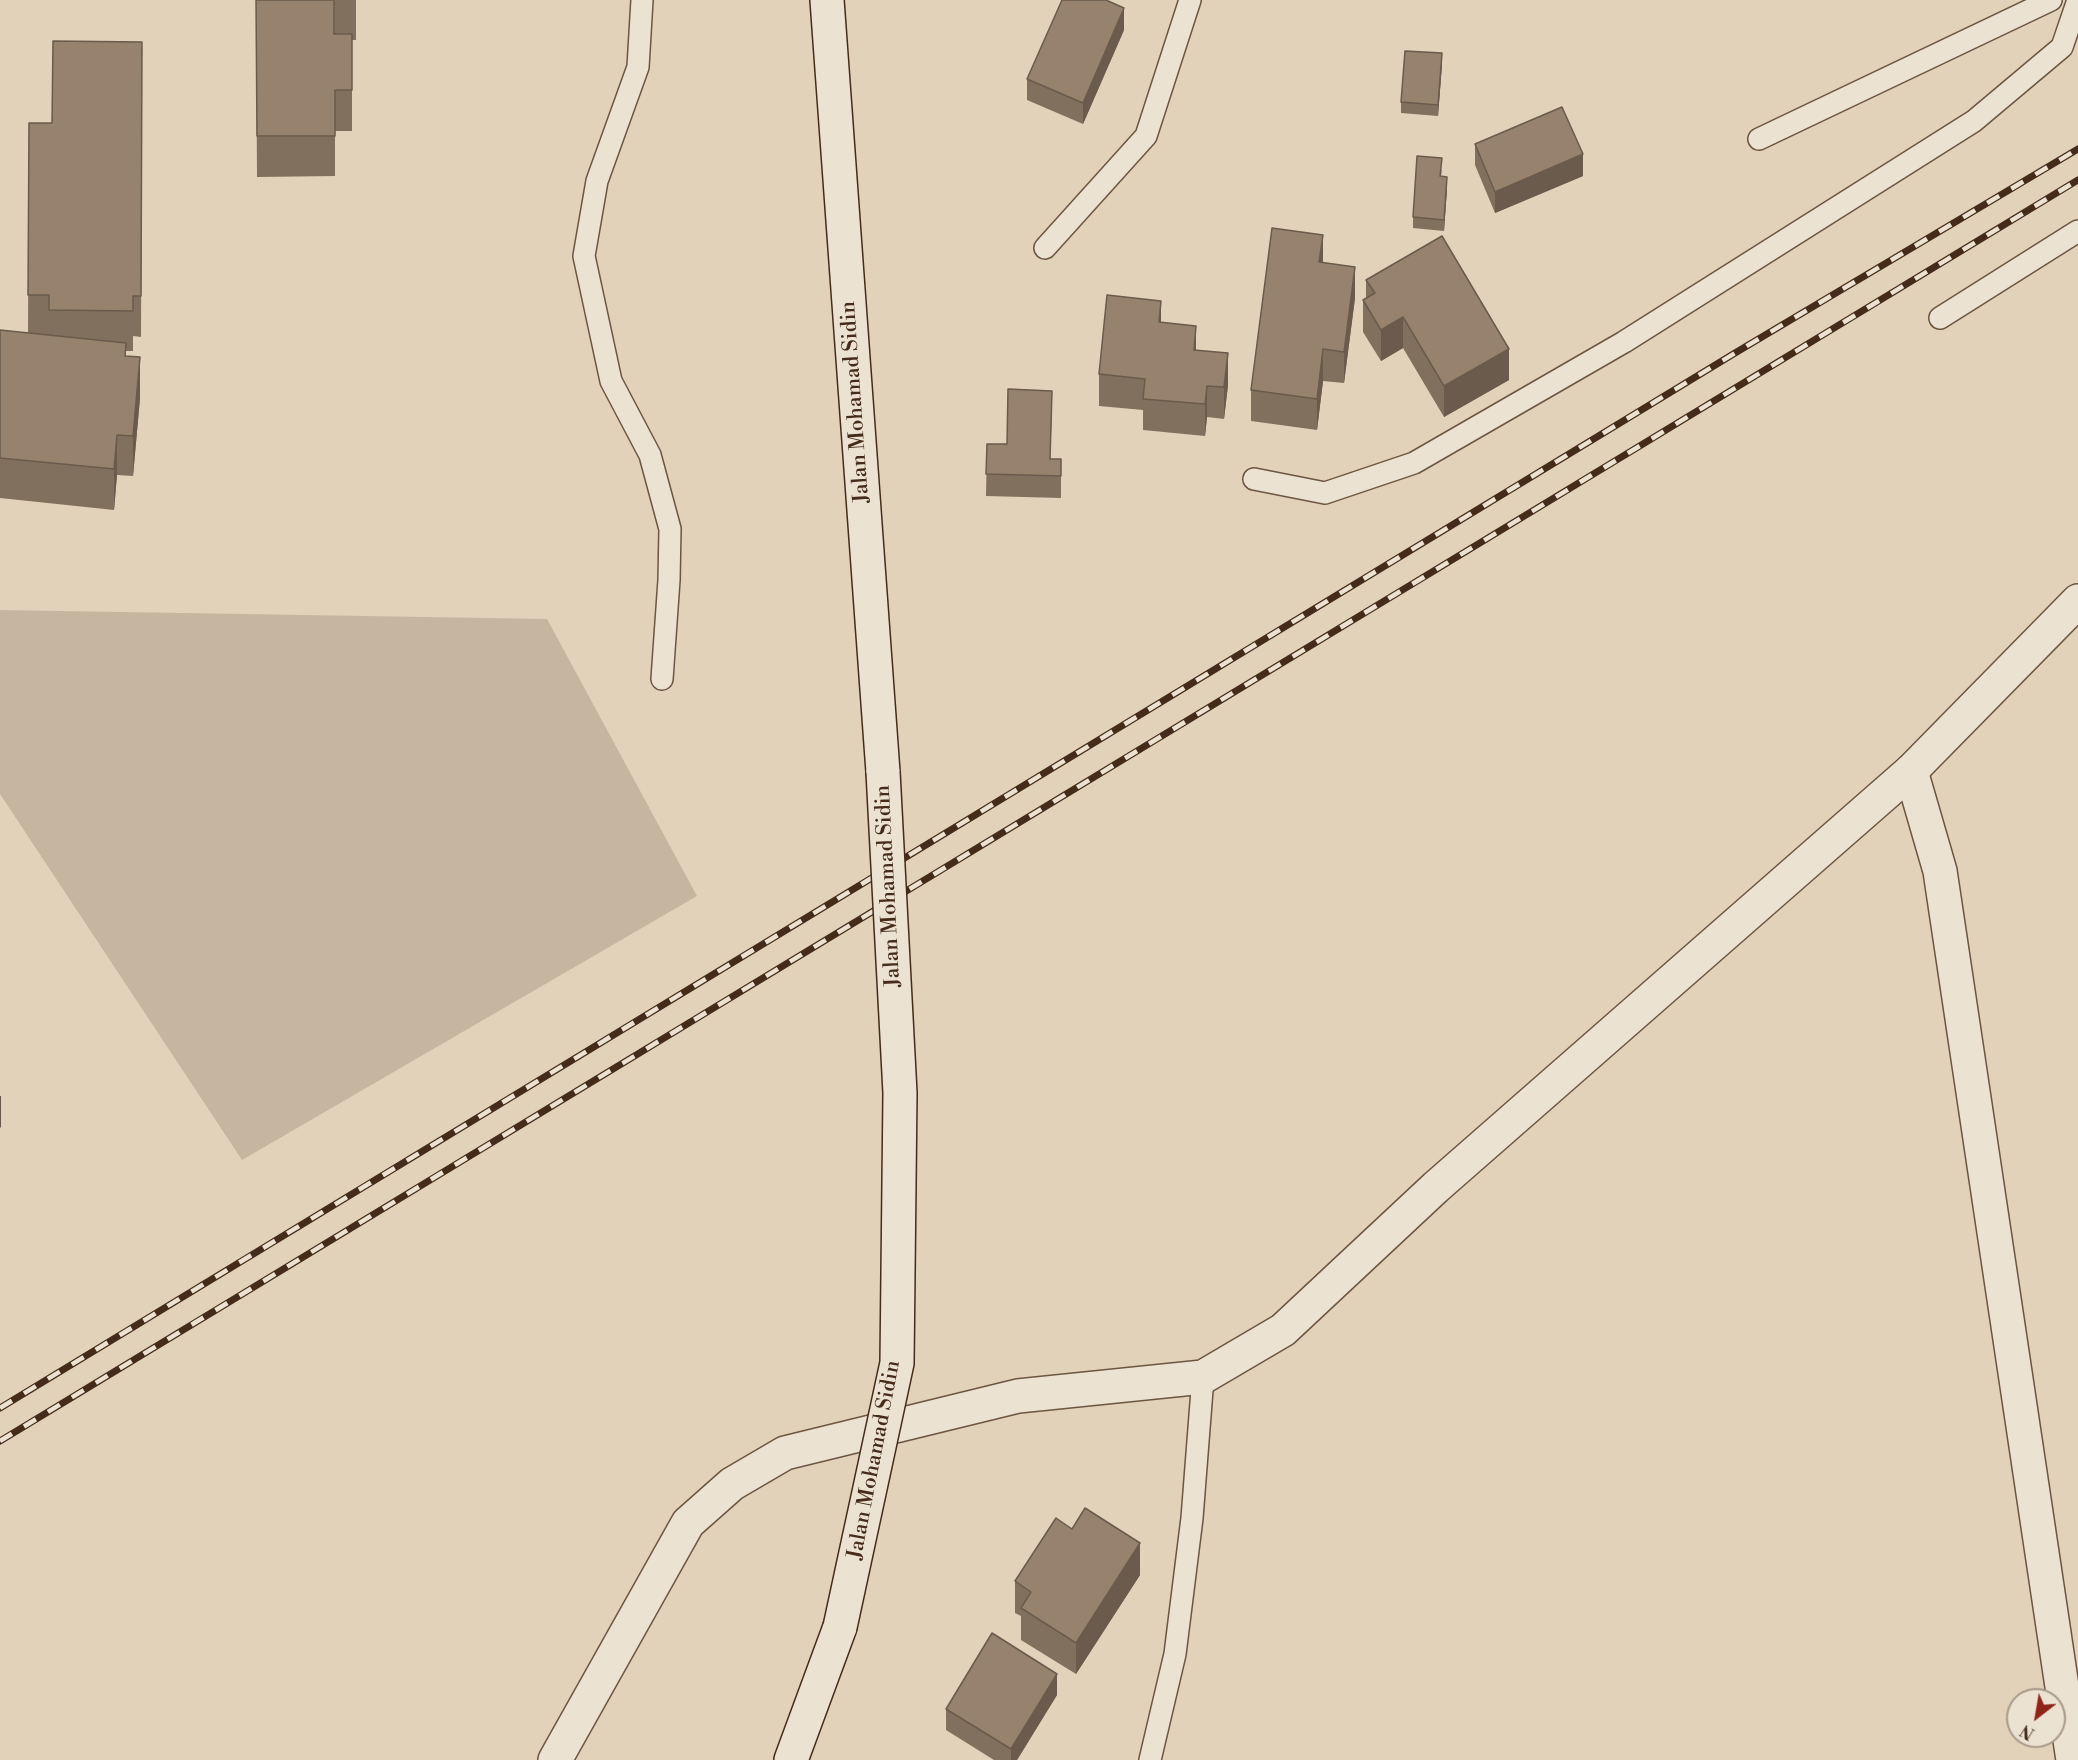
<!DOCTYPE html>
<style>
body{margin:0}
#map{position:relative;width:2078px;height:1760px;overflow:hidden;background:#e2d2ba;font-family:"Libre Bodoni",serif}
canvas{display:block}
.north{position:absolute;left:2006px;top:1688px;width:60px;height:60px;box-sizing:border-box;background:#ece2d2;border:2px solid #a99988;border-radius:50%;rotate:211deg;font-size:16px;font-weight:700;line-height:24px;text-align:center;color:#452b19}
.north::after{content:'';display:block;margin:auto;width:21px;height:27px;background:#8f2418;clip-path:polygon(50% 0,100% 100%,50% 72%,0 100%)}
</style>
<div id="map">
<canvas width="2078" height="1760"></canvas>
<div class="north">N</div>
</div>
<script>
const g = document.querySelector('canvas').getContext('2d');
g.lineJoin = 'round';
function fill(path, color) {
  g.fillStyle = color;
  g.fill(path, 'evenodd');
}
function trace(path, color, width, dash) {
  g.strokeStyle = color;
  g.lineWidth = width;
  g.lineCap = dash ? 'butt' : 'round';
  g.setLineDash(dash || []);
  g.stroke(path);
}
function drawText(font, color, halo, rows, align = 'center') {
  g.font = font + ' "Libre Bodoni",serif';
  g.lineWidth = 5;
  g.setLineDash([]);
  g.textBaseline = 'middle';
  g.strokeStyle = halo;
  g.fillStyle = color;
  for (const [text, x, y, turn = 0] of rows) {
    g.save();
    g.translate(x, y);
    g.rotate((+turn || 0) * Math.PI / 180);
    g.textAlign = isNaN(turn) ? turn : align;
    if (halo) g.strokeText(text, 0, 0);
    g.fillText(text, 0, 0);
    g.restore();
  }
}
fill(new Path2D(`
 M0,610l547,9 150,277 -455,264 -242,-366z`), '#c7b69f');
const service = new Path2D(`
 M642,0l-4,67 -41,114 -13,75 27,125 39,74 20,74 -1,51 -7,99
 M1759,139l292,-139
 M1045,248l101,-112 44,-136
 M1940,318l138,-87
 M1254,479l71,14 89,-30 210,-121 350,-221 88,-74 16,-47
 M1150,1760l25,-106 17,-136 11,-141`);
const minor = new Path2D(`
 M1911,771l29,100 133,889`);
const tertiary = new Path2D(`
 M555,1760l133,-237 44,-39 53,-31 233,-57 185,-19 80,-47 153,-143 475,-416 167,-170`);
const secondary = new Path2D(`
 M827,0l56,772
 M791,1760l49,-133`);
trace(service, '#6c5541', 24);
trace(minor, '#6c5541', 36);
trace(tertiary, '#6c5541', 36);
trace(secondary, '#452b19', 36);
trace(service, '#ece2d2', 21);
trace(minor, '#ece2d2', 33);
trace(tertiary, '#ece2d2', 33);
trace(secondary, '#ece2d2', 33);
const rail = new Path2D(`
 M0,1408l1735,-1055 343,-204
 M0,1441l2078,-1261`);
trace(rail, '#452b19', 7);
trace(rail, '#ece2d2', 4.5, [14]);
const secondaryBridge = new Path2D(`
 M840,1627l57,-264 3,-270 -17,-321`);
trace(secondaryBridge, '#452b19', 36, []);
trace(secondaryBridge, '#ece2d2', 33);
fill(new Path2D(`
 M256,0h100v40h-4v91h-17v45l-78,1z
 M1124,30l-41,94 -56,-24v-21z
 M142,42l-1,295 -8,-1v15h-7v5l14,42 -7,78 -16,-1 -3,35 -114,-12v-168l28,3 1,-210h23z
 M1442,64l-4,52 -37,-3v-11z
 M1475,144l108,32 -88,37 -20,-48z
 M1442,169l-1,7 6,12 -3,43 -31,-3v-11z
 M1323,263l32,35 -11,85 -21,-2 -6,49 -66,-9v-31z
 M1366,280l143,100 -65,37 -41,-69 -22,13 -18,-29v-32l3,-2z
 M1161,322l35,28 32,35 -4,34 -17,-2 -2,19 -62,-6v-20l-44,-4v-32z
 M1052,412l-2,47h11v39l-75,-2 1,-52h20z
 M1140,1575l-64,99 -55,-34v-24l-6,-3v-32z
 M1057,1695l-40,65h-23l-48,-30v-21z`), '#82705e');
fill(new Path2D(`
 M1124,8v22l-41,94v-21z
 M1442,53v11l-4,52v-11z
 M1583,154v22l-88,37v-21z
 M1447,177v11l-3,43v-11z
 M1323,235v31l-4,-4z
 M1355,267v31l-11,85v-31z
 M1161,301v31l-2,-10z
 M1403,317v31l-22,13v-31z
 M1196,326v31l-2,-7z
 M1323,349v32l-6,49v-31z
 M1509,349v31l-65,37v-31z
 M1228,353v32l-4,34v-32z
 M140,357v41l-7,78v-40z
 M1207,386v31l-2,19v-32z
 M117,435v40l-3,35v-41z
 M0,1096h1v31l-1,1z
 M1140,1543v32l-64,99v-31z
 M1057,1674v21l-40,65h-6v-11z`), '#6a5b4c');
const building = new Path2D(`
 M256,0h78v34h18v56h-17v46h-78z
 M1062,0h44l18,8 -41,95 -56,-24z
 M53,41l89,1 -1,254h-8v15l-84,-1v-15h-21l1,-172h23z
 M1405,51l37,2 -4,52 -37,-3z
 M1562,107l21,47 -88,38 -20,-48z
 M1417,156l25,2 -2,18 7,1 -3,43 -31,-3z
 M1272,228l51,7 -4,27 36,5 -11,85 -21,-3 -6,50 -66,-9z
 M1442,236l67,113 -65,37 -41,-69 -22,13 -18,-30 12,-7 -9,-13z
 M1107,295l54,6 -2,21 37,4 -2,24 34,3 -4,34 -17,-1 -2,18 -62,-5 2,-20 -46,-5z
 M0,330l126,13 -1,13 15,1 -7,79 -16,-1 -3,34 -114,-11z
 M1008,389l44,2 -2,68h11v17l-75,-2 1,-30h20z
 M1085,1508l55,35 -64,100 -55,-35 10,-16 -16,-11 41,-63 16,11z
 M992,1633l65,41 -46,75 -65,-40z`);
fill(building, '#97826d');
trace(building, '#6a5b4c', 1.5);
drawText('21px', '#452b19', '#ece2d2', [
 ["Jalan Mohamad Sidin",856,402,-94],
 ["Jalan Mohamad Sidin",889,886,-93],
 ["Jalan Mohamad Sidin",875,1460,-79]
]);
</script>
